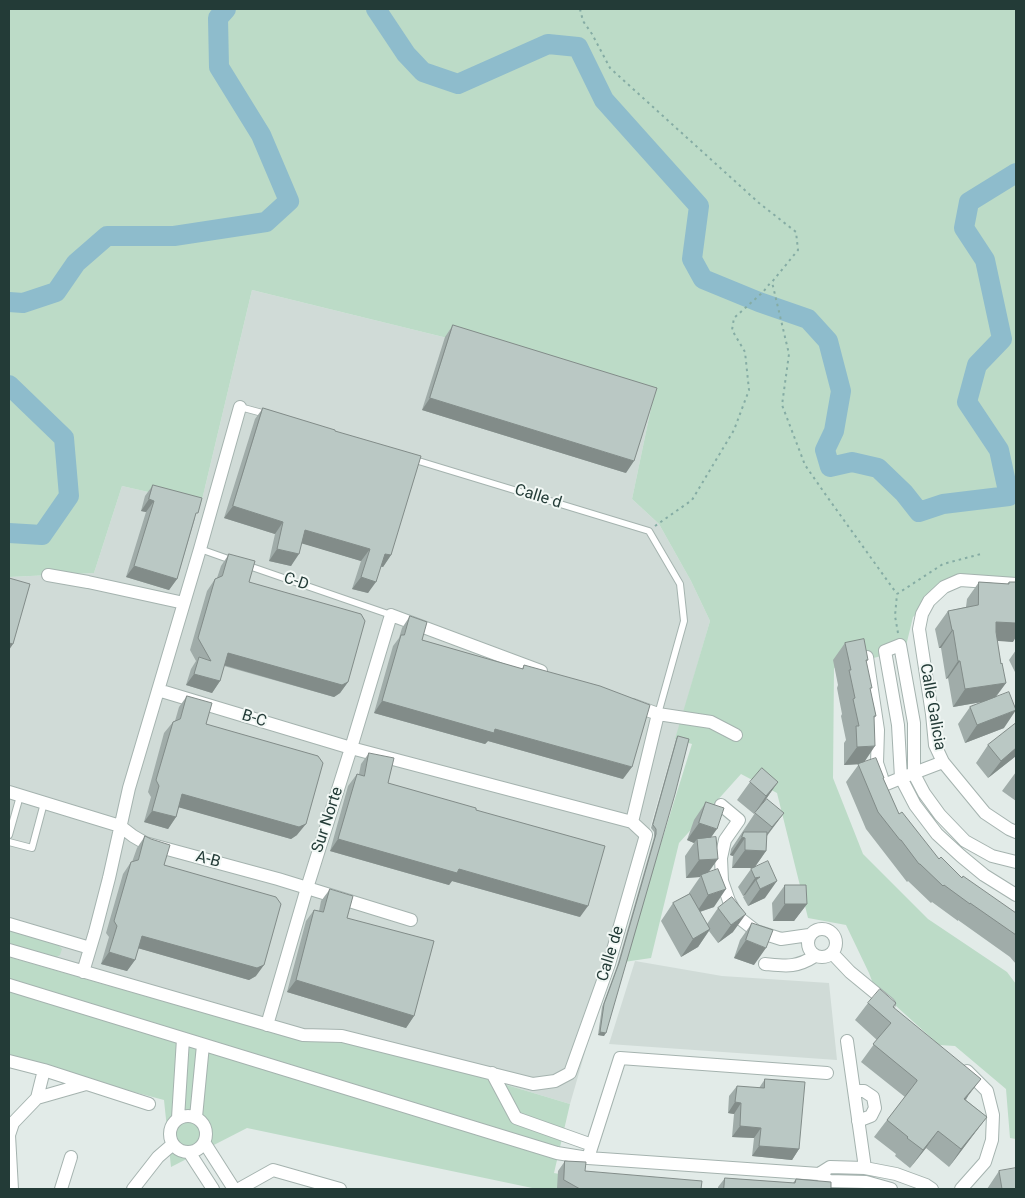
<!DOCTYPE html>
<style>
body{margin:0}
#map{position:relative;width:1025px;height:1198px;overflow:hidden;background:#e2ebe8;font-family:Roboto,sans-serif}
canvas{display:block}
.frame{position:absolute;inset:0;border:10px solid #233b37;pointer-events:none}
</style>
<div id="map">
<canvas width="1025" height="1198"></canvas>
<div class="frame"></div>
</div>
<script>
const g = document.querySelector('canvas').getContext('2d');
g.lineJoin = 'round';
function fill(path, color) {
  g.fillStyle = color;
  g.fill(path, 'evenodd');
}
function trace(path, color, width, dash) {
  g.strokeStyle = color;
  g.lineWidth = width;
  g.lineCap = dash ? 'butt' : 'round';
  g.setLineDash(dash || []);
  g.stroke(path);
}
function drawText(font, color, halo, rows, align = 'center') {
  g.font = font + ' Roboto,sans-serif';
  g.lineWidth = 4;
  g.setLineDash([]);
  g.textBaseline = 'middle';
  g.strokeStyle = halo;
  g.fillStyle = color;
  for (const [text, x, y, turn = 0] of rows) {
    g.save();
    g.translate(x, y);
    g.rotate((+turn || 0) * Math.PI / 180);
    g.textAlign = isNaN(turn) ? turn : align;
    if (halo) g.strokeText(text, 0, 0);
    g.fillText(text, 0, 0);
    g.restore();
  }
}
fill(new Path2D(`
 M252,290l403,99 -23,110 27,25 32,57 19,40 -140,483 -226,-68 -67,-2 -268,-77v-380l85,-4 28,-87 79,18z
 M635,961l87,15 107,7 8,77 -228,-16z`), '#d0dbd7');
fill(new Path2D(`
 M9,9h1007v580l-67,-3 -36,31 -8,33 -71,18 -1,110 30,76 65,65 79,53 9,12v155l-6,-1 -4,-49 -51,-43 -16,-1 -65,-59 -5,-13 -23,-48 -38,-7 -31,-125 -36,-19 -62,69 -28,115 -27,4 68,-218 -17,-5 35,-118 -19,-40 -32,-57 -27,-25 23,-110 -403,-99 -51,214 -79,-18 -28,87 -85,4z
 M9,930l49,15 4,4 -2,6 -5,3 -46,-15z
 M9,957l268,77 67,2 226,68 -16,69 87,16h-104l-290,-61 -76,39 -7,-67 -155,-41z`), '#bcdbc7');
trace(new Path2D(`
 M376,9l30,45 17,18 35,12 90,-40 30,3 26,53 95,106 -7,53 11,20 56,23 49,17 20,22 13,50 -7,40 -9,19 5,17 22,-5 26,6 26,25 15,19 24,-8 66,-8 -10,-46 -32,-48 10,-37 25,-26 -17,-79 -21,-32 5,-26 47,-29
 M9,302l14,1 33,-11 20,-29 31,-27h67l92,-14 23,-21 -28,-66 -42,-68 -1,-49 8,-9
 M9,385l55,53 5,58 -27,39 -33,-2`), '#8ebccc', 20);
const service = new Path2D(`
 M240,407l26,7
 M412,459l237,72 31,53 4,37 -26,93
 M200,549l34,12
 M246,565l145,50
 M9,835l11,-39
 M9,842l23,6 12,-45`);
const minor = new Path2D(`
 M48,575l40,7 96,21
 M1016,584l-56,-4 -16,7 -15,14 -7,13 -3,15 13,85 3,31 8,17 42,51 24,16 7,3
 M867,657l11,73 -1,33 5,15
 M633,705l25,9
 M884,785l17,-7 42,-16
 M9,792l111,34 13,10 12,7 133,36 133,41
 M721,805l18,15 -14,20 -4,18 1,23 7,20 9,16 18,14 25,8 28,-4
 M632,822l26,-108 53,8 25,13
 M1016,862l-24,-6 -27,-15 -25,-26 -16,-22 -10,-19v-51l-14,-78 -15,6 13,74 3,53 14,27 22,29 24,22 23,19 32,20
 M9,924l81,24
 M808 943a14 14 0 1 1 28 0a14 14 0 1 1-28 0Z
 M9,950l294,85 39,1 191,48 22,-3 15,-8 39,-109 37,-129 -14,-13 -281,-74 -193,-58
 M832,953l18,19 39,32
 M765,964c21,2 31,4 50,-8
 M83,972l12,-40 14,-54 20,-90 71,-239 40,-142
 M9,985l548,168 31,5 231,16
 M267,1025l40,-137 44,-140 40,-133 150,56
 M847,1041l18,127
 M9,1061l35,9 105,34
 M492,1073l24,45 76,27
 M854,1091h10l9,6 2,11 -4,8 -13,5
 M37,1098l7,-28
 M170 1134a18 18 0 1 1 36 0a18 18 0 1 1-36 0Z
 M196,1117l7,-72
 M178,1118l5,-79
 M204,1142l30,47
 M189,1152l24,37
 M588,1158l32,-100 207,15
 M819,1174l11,-7 35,1 31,6 30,11 6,4
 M819,1174l10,7 37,1 25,7
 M12,1189l-3,-54 4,-12 24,-25 49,-14
 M61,1189l10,-32
 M133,1189l25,-32 15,-13
 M239,1189l34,-19 67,19
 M961,1189l24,-27 7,-22 1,-25 -6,-24 -20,-20`);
trace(service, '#a5b3af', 8);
trace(minor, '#a5b3af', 14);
trace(new Path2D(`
 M580,9l3,12 9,13 18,34 149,135 37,29 2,18 -26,32 17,72 -7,51 23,60 23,33 69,96
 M655,526l37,-26 42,-70 15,-40 -4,-38 -13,-22 2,-12 29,-26 8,-10
 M898,633l-3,-17 2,-22 46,-30 38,-10`), '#85aca4', 2, [2.5, 4]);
trace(service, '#fff', 6);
trace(minor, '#fff', 12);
fill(new Path2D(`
 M453,325l173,148 -204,-63 23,-73z
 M263,408l72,23 56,124 -8,12h-2l-13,26 -16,-4 9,-28 -59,-18 -11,23 -22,-5 6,-27 -51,-16 31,-99z
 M153,485l42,33 -18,61 -8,11 -43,-13 20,-65 -5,-1 4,-15z
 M229,554l20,28 99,100 -8,11 -6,4 -110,-31 -4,15 -8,12 -26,-8 5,-16 5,-8 -6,-11 17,-59 8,-12 2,-1 4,-12z
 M979,582l28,2 2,-2 4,60 -16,-2 4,24 5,19 -10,14 8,31 -39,15 -7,-19 12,-17 12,-5 -29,5 -5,-29 -2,1 -5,-31h-2l-4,-19 13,-18 18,-4 1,-8z
 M410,616l12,24 100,29 2,-4 99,114 -135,-38 -3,3 -111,-31 19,-67 6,-8 3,-10z
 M845,643l23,17 -2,2 4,27 6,27 -2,2 -10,44 19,17 16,35 40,45 23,19 54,35v51l-6,-7 -52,-37v1l-26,-19 -1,1 -23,-22 -1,1 -41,-53 -20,-47 13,-18 -15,1v-22l2,-3 -5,-24 1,-2 -5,-26 1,-3 -5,-25z
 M1016,650v24l-7,-14z
 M187,696l19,28 91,111 -6,4 -112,-32 -3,10 -8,12 -24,-7 7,-25 -3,-5 16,-59 9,-11 2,-1 4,-14z
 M1016,723v33l-28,22 -12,-15 12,-18z
 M678,736l11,3 -85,297 -6,-1 4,-28 15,-41 37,-129v-5l-3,-4 25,-89z
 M369,753l19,30 88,27 104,107 -128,-36 -3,4 -119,-34 18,-65 9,-12h2l2,-10z
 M1016,772v29l-14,-10z
 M750,782h28l-12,17 -12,15 -17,-14z
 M706,802l5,36 -3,35 6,34 -14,5 7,12 11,-16 14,-11 1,35 -15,11 -9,-12 -11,16 -17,10 -20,-36 12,-18 16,-9v-1l11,-16 -14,1 -1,-22 9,-13 -7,-3 7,-20z
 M755,813h29l-17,23 -1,15 -11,16 10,31 -17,8 -5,-9 2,-2 -2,1 -5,-9 13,-18 2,-1h-21l1,-12 -3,-1 1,-6z
 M145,836l19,29 92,111 -7,4 -111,-32 -3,12 -8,11 -26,-7 8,-27 -3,-4 17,-59 8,-12h1l5,-14z
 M785,885l22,19 -13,17h-21l-1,-18z
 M330,889l17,29 67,98 -8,12 -119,-36 19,-71 8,-11 5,1 2,-10z
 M752,923l2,42 -20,-7 6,-18z
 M868,1003h28l-3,5 75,88 -2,4 21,17 -13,17 -25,33 -23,-19 -16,20 -15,-12 1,-2 -22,-17 13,-17 18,-23 -44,-35 16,-22 -22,-20z
 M765,1079l34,70 -7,11 -40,-4 2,-18 -22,-1 2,-23 -6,-1 1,-17 8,-10 22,2z
 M565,1161l20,10 116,18h-144l1,-18z
 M999,1171l17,18h-29z
 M725,1178l68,5 3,-4 35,10h-113v-2z`), '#a0aca9');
fill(new Path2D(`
 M430,398l204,63 -8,12 -204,-63z
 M149,499l5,2 -8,11 -5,-1z
 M233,506l50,16 -8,12 -51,-16z
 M305,530l65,19 -9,12 -64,-19z
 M277,549l22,5 -8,12 -22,-5z
 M385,554l6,1 -8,12 -6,-2z
 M134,566l43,13 -8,11 -43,-13z
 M361,577l15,5 -8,11 -16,-4z
 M996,622l20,1v14l-3,5 -29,-2z
 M952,630h1l-12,18h-2z
 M9,643l4,1 -4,6z
 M228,653l120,29 -8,11 -6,4 -114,-33z
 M958,661h2l-12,17 -2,1z
 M194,674l26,7 -8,12 -26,-8z
 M1006,683l-13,17 -40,7 12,-18z
 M382,701l113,28 137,38 -9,12 -135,-38 -3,3 -111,-31z
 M1016,710l-12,18 -39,15 12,-18z
 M875,746l-12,18 -19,1 13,-18z
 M1016,748v8l-28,22 13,-17z
 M778,782l-12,17 -12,15 12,-18z
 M182,794l124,30 -9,11 -6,4 -117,-33z
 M152,811l24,6 -8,12 -24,-7z
 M784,813l-13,17 -12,15 13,-18z
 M699,823l18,6 -12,17 -8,-7 -3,4 -7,-3z
 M742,837l3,1 -12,18 -3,-1z
 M338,839l121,30 129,37 -8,11 -128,-36 -3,4 -119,-34z
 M745,850l21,1 -12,17h-22z
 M718,859l-13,18 -4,-2 -1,2 -14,1 13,-18z
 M760,877l-4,3 -11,15 -2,1 12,-18z
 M777,881l-12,17 -17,8 12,-17z
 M726,889l-12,18 -18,6 12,-18z
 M785,904h22l-13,17h-21z
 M746,914l-13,18 -15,11 13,-18z
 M710,929l-12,18 -17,10 12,-18z
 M142,936l122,29 -8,11 -7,4 -115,-33z
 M746,940l20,8 -12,17 -20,-7z
 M109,952l26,8 -8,11 -26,-7z
 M296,980l118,36 -8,12 -119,-36z
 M600,1032l6,1 -2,3 -6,-1z
 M981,1079l-13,17 -16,21 12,-18z
 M735,1102l6,1 -7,11 -6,-1z
 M987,1117l-13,17 -25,33 12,-18z
 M740,1126l21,2 -7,10 -22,-1z
 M938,1131l-12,17 -16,20 13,-18z
 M759,1146l40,3 -7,11 -40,-4z`), '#828c89');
const building = new Path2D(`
 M453,325l204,63 -23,73 -204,-63z
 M263,408l72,22v1l86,25 -30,99 -6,-1 -9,28 -15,-5 9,-28 -65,-19 -6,24 -22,-5 6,-27 -50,-16z
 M153,485l49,13 -4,15h-2l-19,66 -43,-13 20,-65 -5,-2z
 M229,554l26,7 -6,21 112,32 4,7 -17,61 -6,3 -114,-32 -8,28 -26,-7 5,-17 12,4 -13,-23 17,-59 7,-3z
 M9,578l21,6 -17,60 -4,-1z
 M979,582l30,2v-2h7v41l-20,-1v10l5,32 1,-1 4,20 -41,6 -5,-28h-2l-5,-31h-1l-4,-19 30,-6z
 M410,616l17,6 -5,18 101,29 1,-4 76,21 50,19 -18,62 -137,-38 -1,4 -112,-32 19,-66h3z
 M864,639l4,21h-2l6,28h-2l6,28h-2l1,30 -18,1 -1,-21h3l-6,-27 2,-1 -6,-28h2l-6,-27z
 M1009,692l7,18 -39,15 -7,-18z
 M187,696l25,7 -6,21 112,32 5,7 -17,61 -7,3 -117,-33 -6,23 -24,-6 7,-25 -3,-6 17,-58 7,-3z
 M1016,723v25l-15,13 -13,-16z
 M678,736l11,3 -14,55 -69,239 -6,-1 4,-28 15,-41 37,-129v-5l-3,-4z
 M369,753l25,5 -6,25 88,25v2l129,36 -17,60 -129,-37 -2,4 -119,-34 19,-65 7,2z
 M876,758l8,20h-1l16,36 3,-2 37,47 2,-2 21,21 1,-2 53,37v22l-46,-32v1l-26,-19 -1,1 -23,-22h-1l-18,-24h-1l-22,-28 -20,-48z
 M762,768l16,14 -12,14 -16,-14z
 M767,799l17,14 -12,14 -17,-14z
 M706,802l18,6 -7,21 -18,-6z
 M744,832h23l-1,19 -21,-1v-12l-3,-1z
 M145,836l6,3 19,6 -6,20 112,32 5,7 -17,61 -7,3 -115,-32 -7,24 -26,-8 8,-26 -3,-5 17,-59 7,-2z
 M716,837l2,22 -19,1 -2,-21z
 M768,861l9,20 -17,8 -4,-9 4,-3 -5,1 -4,-9z
 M718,869l8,20 -18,6 -7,-20z
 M785,885h21l1,19h-22z
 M330,889l23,7 -6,22 87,23 -20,75 -118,-36 18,-70 9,2z
 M690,894l20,35 -17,10 -20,-36z
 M732,897l14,17 -15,11 -13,-17z
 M752,923l21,7 -7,18 -20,-8z
 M880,989l16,14 -3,4 88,72 -17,20 23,18 -26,32 -23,-18 -15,19 -16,-12 1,-1 -21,-17 30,-39v-1l-44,-36 18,-21 -23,-20z
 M765,1079l40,3 -6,67 -40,-3 2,-18 -21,-2 1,-23 -6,-1 2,-16 27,2z
 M565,1161l21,1 -1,9 117,10 -1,8h-121l-16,-9z
 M1016,1168v21h-14l-3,-18z
 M725,1178l70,5 1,-4 35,3v7h-107z`);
fill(building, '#bac8c4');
trace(building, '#828c89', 1);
drawText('16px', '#233b37', '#f2f8f5', [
 ["Calle d",538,497,17],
 ["C-D",296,582,19],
 ["Calle Galicia",932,707,80],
 ["B-C",254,719,17],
 ["Sur Norte",328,820,-72],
 ["A-B",208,860,15],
 ["Calle de",611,954,-73]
]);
</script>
